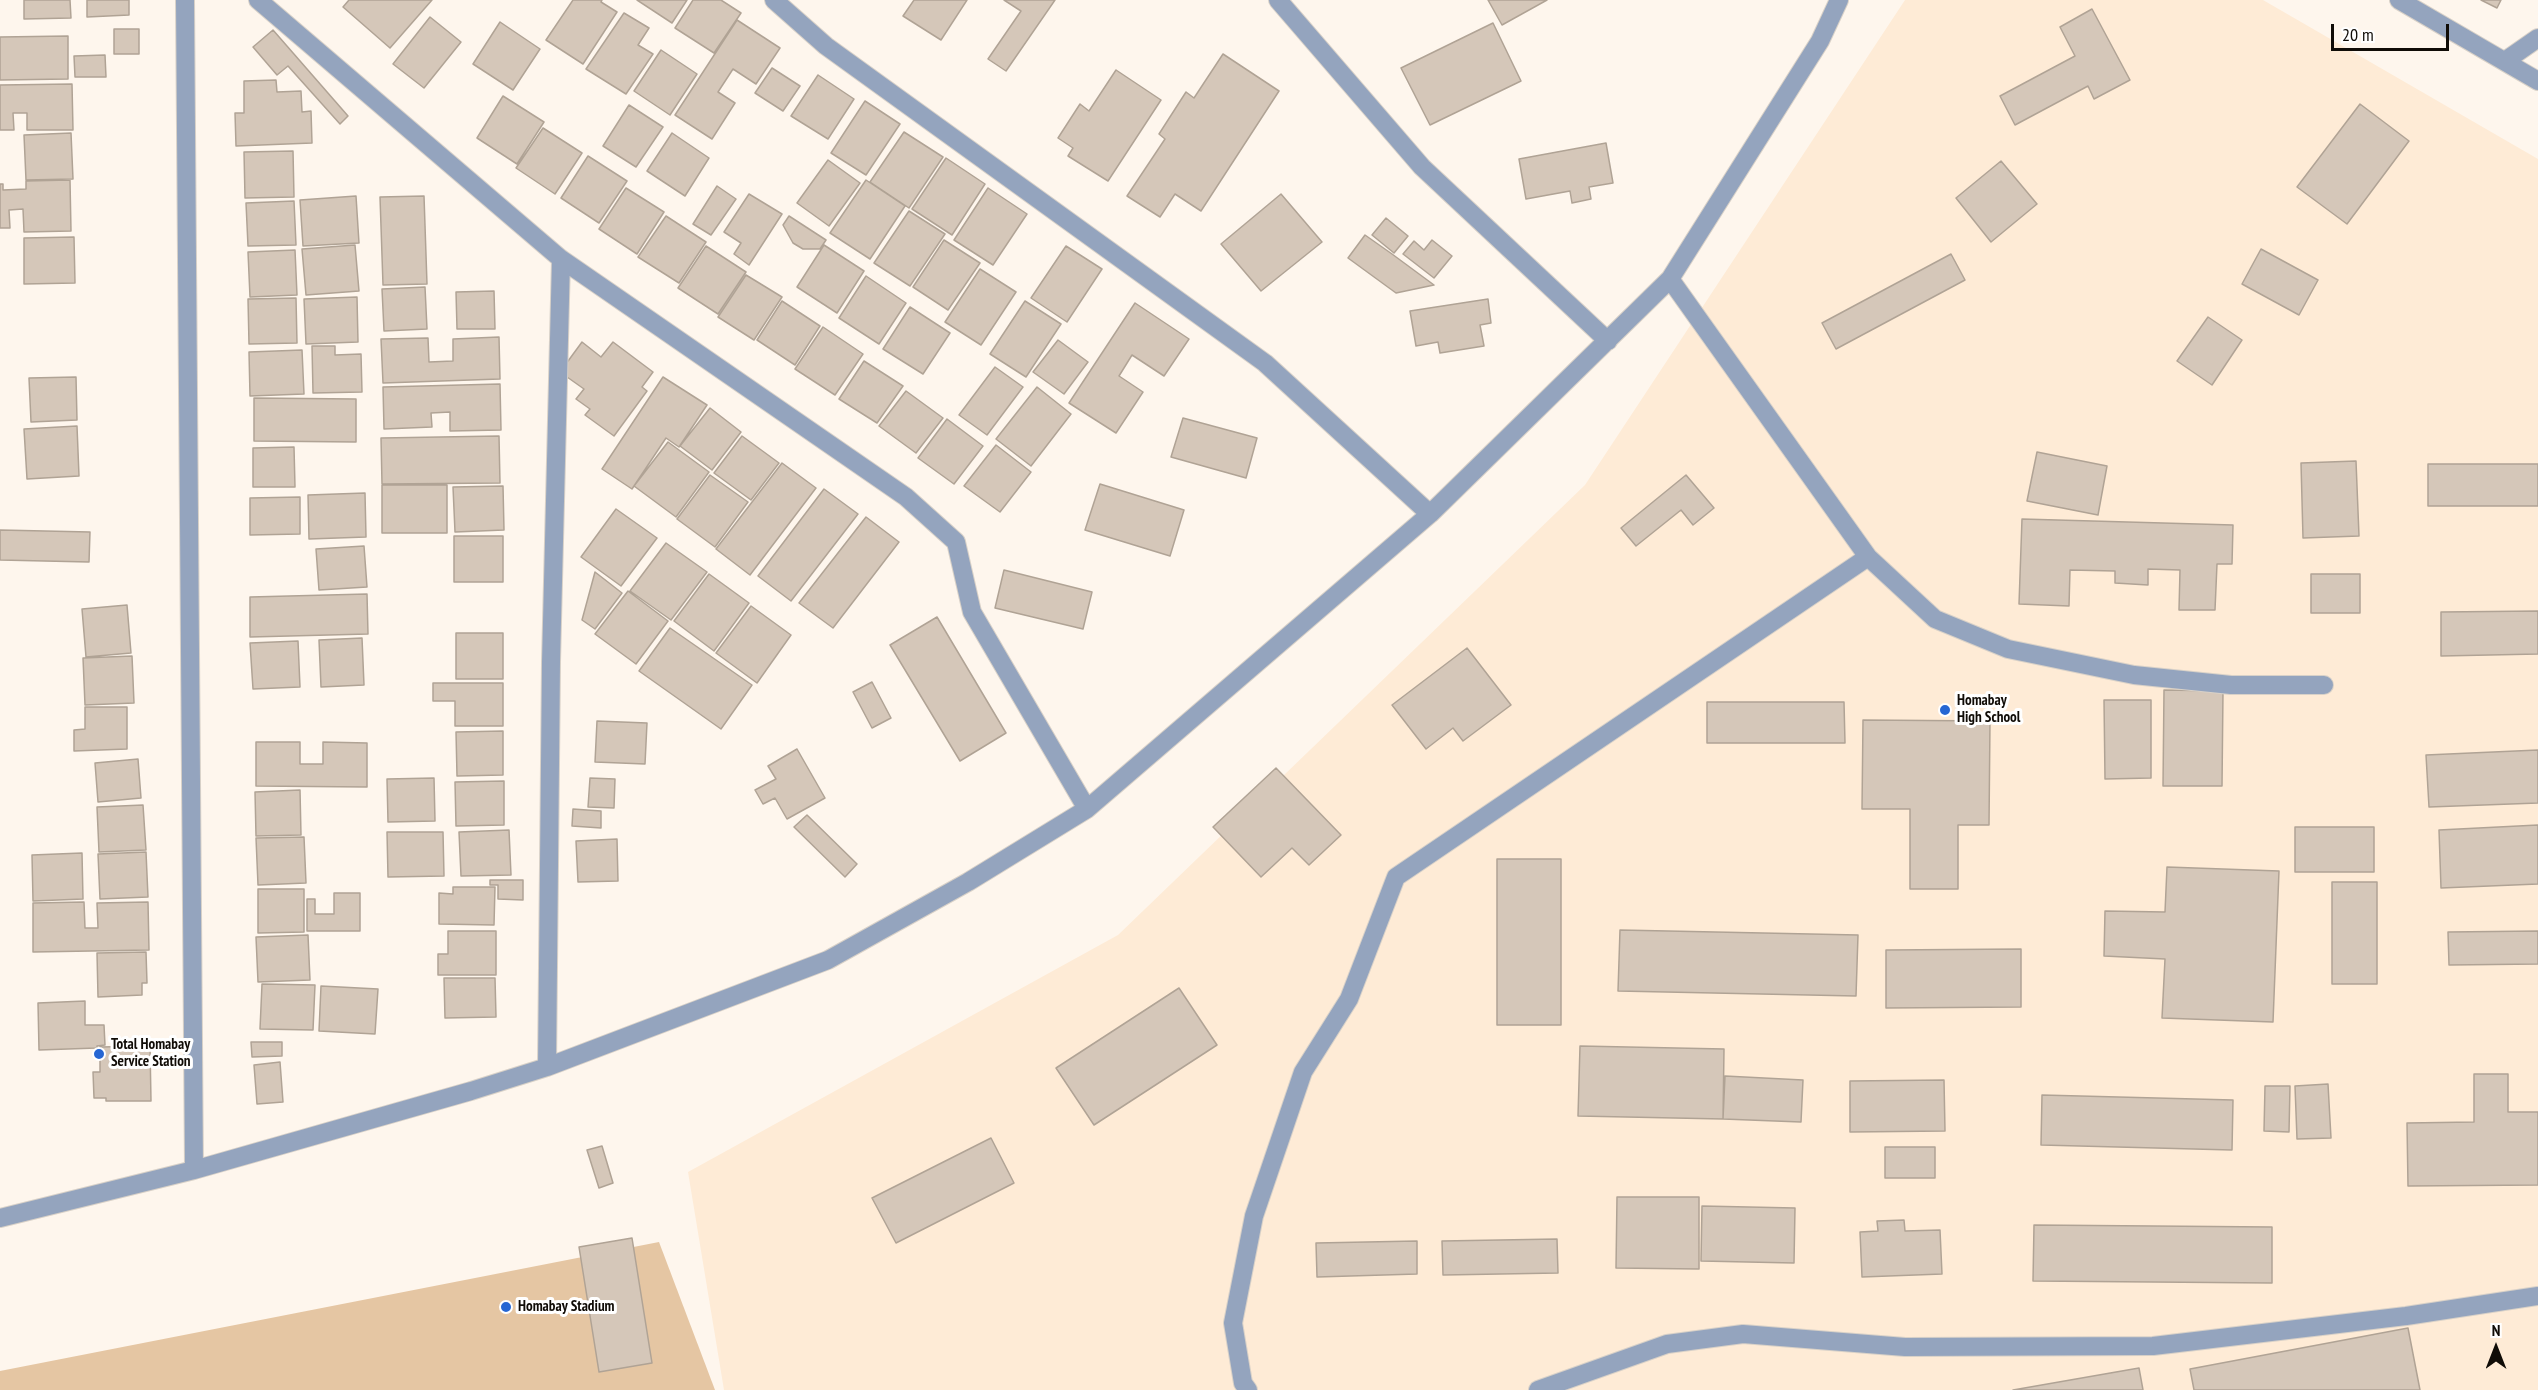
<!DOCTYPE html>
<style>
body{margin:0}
#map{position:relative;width:2538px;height:1390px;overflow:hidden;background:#fef6ed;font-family:"PT Sans Narrow",sans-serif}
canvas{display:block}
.north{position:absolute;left:2466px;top:1318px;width:60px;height:60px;-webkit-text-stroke:4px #fff;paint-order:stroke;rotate:0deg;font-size:16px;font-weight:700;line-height:24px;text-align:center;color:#100c07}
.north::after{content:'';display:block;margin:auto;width:21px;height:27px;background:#100c07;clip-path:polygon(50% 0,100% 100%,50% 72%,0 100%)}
.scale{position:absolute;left:2331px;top:24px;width:118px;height:27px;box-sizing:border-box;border:3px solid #100c07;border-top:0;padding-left:8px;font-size:18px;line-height:21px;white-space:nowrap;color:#100c07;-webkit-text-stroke:4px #fff;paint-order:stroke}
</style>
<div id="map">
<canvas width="2538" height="1390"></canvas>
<div class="north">N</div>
<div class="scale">20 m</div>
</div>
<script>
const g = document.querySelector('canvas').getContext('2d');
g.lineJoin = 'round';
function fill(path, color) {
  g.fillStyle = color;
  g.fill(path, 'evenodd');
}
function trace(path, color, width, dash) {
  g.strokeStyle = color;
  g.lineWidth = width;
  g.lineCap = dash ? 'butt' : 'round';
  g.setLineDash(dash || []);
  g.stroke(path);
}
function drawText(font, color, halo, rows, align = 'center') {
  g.font = font + ' "PT Sans Narrow",sans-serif';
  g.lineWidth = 6;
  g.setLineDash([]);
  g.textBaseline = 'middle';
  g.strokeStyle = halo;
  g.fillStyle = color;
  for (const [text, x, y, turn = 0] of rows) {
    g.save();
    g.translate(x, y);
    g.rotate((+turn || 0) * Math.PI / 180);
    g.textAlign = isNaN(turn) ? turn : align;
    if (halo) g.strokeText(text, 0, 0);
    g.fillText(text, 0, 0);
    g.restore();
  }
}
fill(new Path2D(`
 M1905,0h358l275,159v1231h-1814l-36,-218 430,-237 467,-450z`), '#feebd6');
fill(new Path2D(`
 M659,1242l56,148h-715v-19z`), '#e5c6a3');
const building = new Path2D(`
 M24,0h46l1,18 -47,1z
 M87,0h42v15l-42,2z
 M349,0h83l-42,48 -47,-41z
 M573,0h29l-1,2 16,10 -34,52 -37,-24z
 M637,0h50l-15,23z
 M693,0h28l20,13 -27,40 -39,-25z
 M914,0h53l-26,40 -38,-24z
 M1004,0h51l-49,71 -18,-12 33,-48z
 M1488,0h59l-45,25z
 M2481,0h20l-4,8z
 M2092,9l38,71 -36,19 -6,-13 -73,39 -15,-29 75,-40 -15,-29z
 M624,13l25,15 -11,17 15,9 -27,40 -40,-25z
 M430,17l31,25 -37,46 -31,-24z
 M737,20l43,28 -24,36 -23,-15 -15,23 17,11 -23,36 -37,-24z
 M500,22l40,27 -27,41 -40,-26z
 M1493,23l28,58 -91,44 -29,-57z
 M114,29h25v25h-25z
 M273,30l75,86 -8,8 -52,-58 -11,9 -24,-28z
 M68,36v43l-68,1v-43z
 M661,50l36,24 -27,41 -36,-24z
 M1223,54l56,37 -78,120 -26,-17 -15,23 -33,-21 38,-57 -6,-5 27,-42 8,6z
 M105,55l1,22h-31l-1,-21z
 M772,68l28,18 -17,25 -28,-18z
 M1116,70l45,30 -53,81 -40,-25 5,-8 -15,-10 22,-34 9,7z
 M818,75l36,24 -26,40 -37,-23z
 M276,80l1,12 24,-1 1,21 9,-1 1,32 -76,3 -1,-33h9v-32z
 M72,84l1,46h-46v-17h-14l1,17h-14v-45z
 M503,96l41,26 -27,42 -40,-26z
 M865,101l35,23 -34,51 -35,-22z
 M2360,104l49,37 -62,83 -50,-37z
 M629,105l34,22 -27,40 -33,-21z
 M543,128l39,25 -27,41 -39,-26z
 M904,132l39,25 -34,51 -39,-26z
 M71,133l2,46 -47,1 -2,-45z
 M672,133l37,25 -24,38 -38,-25z
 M1606,143l7,40 -24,4 2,12 -19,4 -2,-12 -44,8 -7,-40z
 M293,151l1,46 -49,1 -1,-46z
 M588,156l39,25 -28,42 -38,-25z
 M946,158l39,26 -33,51 -40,-26z
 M828,160l32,23 -31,43 -32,-23z
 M2001,161l36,43 -46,38 -35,-44z
 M70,180l1,51 -47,1 -1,-23 -14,1 1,18h-10v-44h3v6l23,-1v-8z
 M866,180l39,26 -35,53 -40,-26z
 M717,186l19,13 -25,36 -18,-11z
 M626,188l38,24 -27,42 -38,-25z
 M988,188l39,26 -34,51 -39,-25z
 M749,194l33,20 -33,51 -15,-11 7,-11 -17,-11z
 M1281,194l41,48 -61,49 -40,-47z
 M356,196l3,47 -56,3 -3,-46z
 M424,196l3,88 -44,1 -3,-88z
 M294,201l2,44 -48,1 -2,-43z
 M909,211l36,23 -35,52 -36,-23z
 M666,216l40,26 -27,41 -41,-26z
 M789,216l37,24 -6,9h-17l-10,-6 -10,-18z
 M1386,218l22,18 -14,17 -22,-18z
 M1365,235l27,19 42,31 -38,8 -48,-35z
 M74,237l1,46 -51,1v-46z
 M944,240l36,23 -32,47 -35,-23z
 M1432,240l20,16 -18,22 -31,-24 11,-13 10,9z
 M355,245l4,46 -53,4 -4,-46z
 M824,245l40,26 -27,42 -40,-26z
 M706,246l40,26 -28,42 -40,-26z
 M1066,246l36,23 -35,53 -36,-24z
 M2261,249l57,31 -19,35 -57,-31z
 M295,250l2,45 -47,2 -2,-45z
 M1951,254l14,26 -129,69 -14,-26z
 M980,269l36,23 -35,53 -36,-23z
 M746,275l36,22 -28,43 -36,-23z
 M866,276l40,27 -27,41 -40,-26z
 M425,287l2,42 -43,2 -2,-42z
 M494,291l1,38h-38l-1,-37z
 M357,297l1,45 -52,2 -2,-45z
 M296,298l1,45 -48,1 -1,-45z
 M1488,299l3,24 -11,2 4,21 -44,7 -2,-11 -22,4 -6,-35z
 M782,301l38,25 -25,39 -38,-25z
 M1025,301l36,23 -35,53 -36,-23z
 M1135,303l54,36 -25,37 -32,-21 -13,21 24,16 -27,41 -47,-30z
 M910,307l40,26 -27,41 -40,-25z
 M2208,317l34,23 -30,45 -35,-24z
 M823,327l40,27 -28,41 -40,-26z
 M499,337l1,42 -117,4 -2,-44 47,-1 1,24 24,-1v-22z
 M1058,340l30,22 -24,32 -31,-22z
 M582,342l19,15 12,-15 40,30 -11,15 5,4 -33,45 -29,-21 5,-6 -14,-10 8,-10 -24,-17z
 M312,346h23v9l26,-1 1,38 -49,1z
 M302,350l2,44 -54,2 -1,-44z
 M864,361l39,25 -26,37 -38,-24z
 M995,367l28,20 -36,48 -28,-20z
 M76,377l1,43 -46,2 -2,-44z
 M663,377l44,28 -28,42 -13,-9 -34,51 -30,-20z
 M500,384l1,46 -51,1v-19l-19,1 1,14 -48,2 -1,-42z
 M1037,387l34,27 -40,52 -35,-27z
 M906,391l37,27 -27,35 -37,-27z
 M254,398l102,1v43l-102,-1z
 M710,408l31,24 -29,38 -32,-24z
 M1183,418l74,20 -11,40 -75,-21z
 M947,419l36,27 -29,38 -36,-26z
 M77,426l2,50 -52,3 -3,-50z
 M499,436l1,47 -118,1 -1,-46z
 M742,436l37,27 -28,37 -37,-27z
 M668,442l41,30 -33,45 -42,-31z
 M996,445l35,27 -31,40 -36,-26z
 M294,447l1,40h-42v-39z
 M2037,452l70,14 -9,49 -71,-14z
 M2356,461l3,75 -56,2 -2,-75z
 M782,463l34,25 -66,87 -34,-26z
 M2428,464h110v42h-110z
 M710,475l38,27 -33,45 -38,-28z
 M1686,475l28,33 -21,17 -12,-15 -45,36 -15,-18z
 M1100,484l84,26 -14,46 -85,-26z
 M382,485h65v48h-65z
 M503,486l1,44 -49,2 -2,-45z
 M824,489l34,25 -67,87 -33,-25z
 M365,493l1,44 -57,2 -1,-44z
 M300,497v37l-50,1v-37z
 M616,509l41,29 -36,48 -40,-29z
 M866,517l33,25 -66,86 -34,-25z
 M2022,519l211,6 -1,39h-15l-2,46h-36l1,-40 -32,-1v16l-33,-2v-12l-45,-1 -1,36 -50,-2z
 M0,530l90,2 -1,30 -89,-2z
 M454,536h49v46h-49z
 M666,543l41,29 -36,48 -41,-29z
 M364,546l3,41 -48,3 -3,-41z
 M1004,570l88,22 -9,37 -88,-21z
 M595,572l27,21 -27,36 -13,-9z
 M709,574l40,29 -35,48 -40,-30z
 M2311,574h49v39h-49z
 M628,591l40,30 -32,43 -41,-30z
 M367,594l1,40 -118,3v-40z
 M127,605l4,48 -45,4 -4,-48z
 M751,606l40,29 -34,48 -41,-30z
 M2538,611v43l-97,2v-44z
 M937,617l69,116 -46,28 -70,-116z
 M670,628l82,57 -31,44 -82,-58z
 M456,633h47v46h-47z
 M362,638l2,47 -43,2 -2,-47z
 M298,641l2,46 -47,2 -3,-46z
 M1467,648l44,57 -48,36 -10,-13 -27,21 -34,-44z
 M132,656l2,47 -49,2 -2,-47z
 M872,682l19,36 -19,10 -19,-36z
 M433,683h70v43h-48v-25h-22z
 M2164,690l59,1 -1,95h-59z
 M2104,700h47v78l-46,1z
 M1707,702h137l1,41h-138z
 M85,707h42v42l-53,2v-21l11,-1z
 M1863,720l127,1 -1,104h-31v64h-48v-80h-48z
 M597,721l50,2 -2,41 -50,-2z
 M503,731v44l-46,1 -1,-44z
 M256,742h44v22h23v-22l44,1v44l-111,-1z
 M797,749l28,49 -38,21 -12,-21 -12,6 -8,-14 21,-11 -8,-13z
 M2538,750v53l-109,4 -3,-52z
 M138,759l3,39 -43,4 -3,-39z
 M1276,768l65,67 -32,30 -17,-17 -31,29 -48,-50z
 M434,778l1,43 -47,1 -1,-43z
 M590,778l25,1 -1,29 -26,-1z
 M504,781v44l-48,1 -1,-44z
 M300,790l1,45 -45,1 -1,-44z
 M143,805l3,45 -47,2 -2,-45z
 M573,809l28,2v17l-29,-2z
 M807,815l50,49 -12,13 -51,-50z
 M2538,825v59l-97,4 -2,-58z
 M2295,827h79v45h-79z
 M509,830l2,45 -50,1 -2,-44z
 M387,832h56l1,44 -56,1z
 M304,837l2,46 -48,2 -2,-47z
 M617,839l1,42 -40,1 -2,-41z
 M146,852l2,45 -48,2 -2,-45z
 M82,853l1,46 -50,2 -1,-46z
 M1497,859h64v166h-64z
 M2167,867l112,4 -6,151 -111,-4 3,-59 -61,-3 1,-45 60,1z
 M490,880h33v20l-25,-1v-14h-8z
 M2332,882h45v102h-45z
 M453,887h42l-1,38 -55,-1v-31l14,1z
 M258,889h46v43l-46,1z
 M334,893h26v38h-53v-32h8v15h19z
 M84,902l1,26h13l-1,-25 51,-1 1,48 -116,2v-49z
 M1620,930l238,5 -2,61 -238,-5z
 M448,931h48v44h-58v-21h10z
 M2538,931v33l-89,1 -1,-33z
 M308,935l2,45 -52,2 -2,-45z
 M2021,949v58l-135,1v-58z
 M146,952l1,31h-5v12l-44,2 -1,-44z
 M444,978h51l1,39 -51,1z
 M262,984l53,1 -2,45 -53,-1z
 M321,986l57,3 -3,45 -56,-3z
 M1179,988l38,57 -123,80 -38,-57z
 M85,1001v24h19l1,20 -8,1v2l-58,2 -1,-47z
 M251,1042h31v14l-30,1z
 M150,1046l1,55h-45v-3h-12l-1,-26h7v-25z
 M1580,1046l144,3 -1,70 -145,-3z
 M280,1062l3,40 -26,2 -3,-39z
 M2474,1074h34v38h30v73l-130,1 -1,-63 67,-1z
 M1725,1076l78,4 -2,42 -78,-3z
 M1944,1080l1,51 -95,1v-51z
 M2328,1084l3,54 -34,1 -2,-53z
 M2265,1086h25l-1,46 -25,-1z
 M2042,1095l191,5 -1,50 -191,-5z
 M991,1138l23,45 -118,60 -24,-45z
 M602,1146l11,37 -14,5 -12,-38z
 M1885,1147h50v31h-50z
 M1617,1197h82v72l-83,-1z
 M1702,1206l93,2 -1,55 -93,-2z
 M1904,1220l1,11 35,-1 2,44 -80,3 -2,-45 18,-1 -1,-10z
 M2034,1225l238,2v56l-239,-2z
 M632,1238l20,125 -53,9 -20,-125z
 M1557,1239l1,34 -115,2 -1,-34z
 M1417,1241v33l-100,3 -1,-34z
 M2408,1328l12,62h-226l-4,-21z
 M2139,1368l4,22h-130z`);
fill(building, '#d5c7b9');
trace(building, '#b0a395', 1.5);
const street = new Path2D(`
 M185,0l9,1170
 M258,0l303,259 345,238 50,45 16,70 115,197
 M774,0l52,46 439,317 165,151
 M1278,0l144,167 186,174
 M2399,0l139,81
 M2505,61l33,-23
 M1670,279l198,278 67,62 73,30 126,26 97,10h93
 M547,1067l4,-405 10,-403
 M0,1218l194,-48 277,-79 76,-24 281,-107 140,-78 119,-73 343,-295 240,-235 150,-238 19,-41
 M1248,1390l-5,-7 -10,-60 21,-107 49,-144 46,-73 47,-122 472,-320
 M1538,1390l129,-46 76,-10 162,13 248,-1 253,-30 132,-20`);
trace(street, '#d8d1c8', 20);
trace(street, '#94a4be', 18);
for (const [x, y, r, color] of [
 [1945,710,6,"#2666d3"],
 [99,1054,6,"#2666d3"],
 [506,1307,6,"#2666d3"]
]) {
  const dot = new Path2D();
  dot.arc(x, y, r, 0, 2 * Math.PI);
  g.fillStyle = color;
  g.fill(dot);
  trace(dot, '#fff', 2);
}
drawText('bold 15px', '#100c07', '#fff', [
 ["Homabay",1957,701],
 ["High School",1957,718],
 ["Total Homabay",111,1045],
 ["Service Station",111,1062],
 ["Homabay Stadium",518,1307]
], 'left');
</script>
